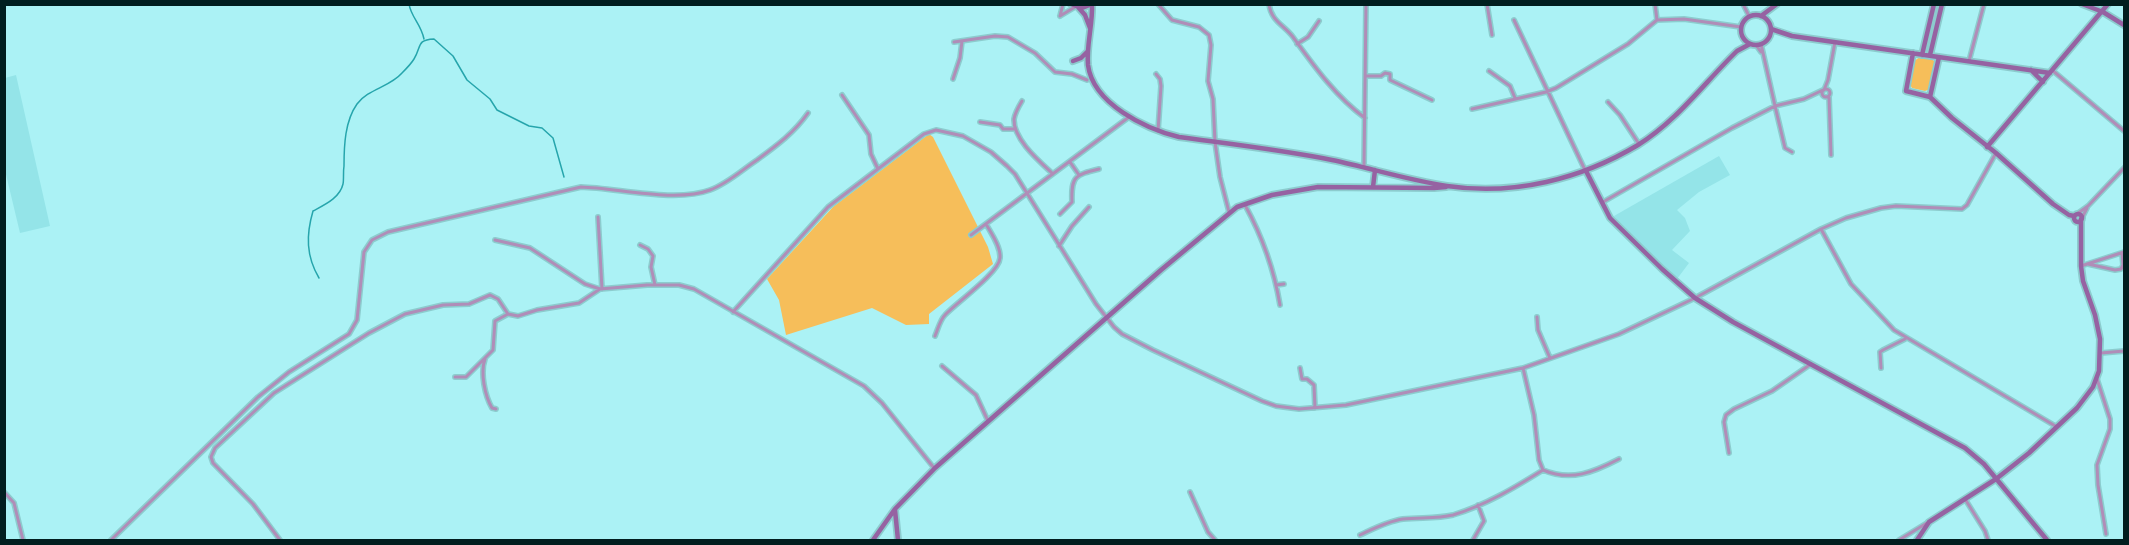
<!DOCTYPE html>
<style>
body{margin:0}
#map{position:relative;width:2129px;height:545px;overflow:hidden;background:#abf2f5;font-family:Spectral,serif}
canvas{display:block}
.frame{position:absolute;inset:0;border:6px solid #011e1f;pointer-events:none}
</style>
<div id="map">
<canvas width="2129" height="545"></canvas>
<div class="frame"></div>
</div>
<script>
const g = document.querySelector('canvas').getContext('2d');
g.lineJoin = 'round';
function fill(path, color) {
  g.fillStyle = color;
  g.fill(path, 'evenodd');
}
function trace(path, color, width, dash) {
  g.strokeStyle = color;
  g.lineWidth = width;
  g.lineCap = dash ? 'butt' : 'round';
  g.setLineDash(dash || []);
  g.stroke(path);
}
fill(new Path2D(`
 M16,75l34,151 -30,7 -16,-67 1,-88z
 M1719,156l11,19 -31,17 -22,18 8,8 5,13 -18,19 17,13 -12,16 -52,-49 -11,-14z`), '#94e4e8');
fill(new Path2D(`
 M1920,57l12,2 4,4 -6,26 -5,2 -13,-3 -3,-5 5,-22z
 M929,134l4,3 55,110 5,17 -64,50v10l-23,1 -34,-17 -86,27 -7,-35 -12,-21 66,-72z`), '#f6be5a');
trace(new Path2D(`
 M409,4c2,13 12,20 15,35
 M319,278c-13,-22 -13,-43 -6,-67 11,-6 27,-13 30,-27 1,-5 0,-12 1,-18 0,-21 1,-45 13,-62 11,-15 33,-17 45,-31 4,-4 9,-9 12,-14 8,-13 2,-19 20,-20l19,17 14,24 23,19 7,11 32,16 13,2 11,10 11,39`), '#26a5ac', 1.5);
const street = new Path2D(`
 M1158,4l14,16 27,7 10,8 2,10 -3,36 5,18 2,43 5,35 9,35
 M1269,4c2,17 15,21 24,33 21,29 43,60 72,81
 M1487,4l5,31
 M1655,4l2,16
 M1743,4l6,12
 M1060,16l15,-9
 M1060,16l3,-12
 M1514,20l71,150
 M954,42l41,-6 13,1 27,16 20,19 17,2 15,6
 M1297,44l11,-7 11,-16
 M1756,45l5,7
 M1969,61l15,-57
 M2052,70l72,61
 M1489,71l21,15 5,12
 M1156,74l4,5 1,7 -3,45
 M1366,76h15l4,-3 5,1v6l42,20
 M953,79l7,-21 2,-17
 M1822 93a4 4 0 1 1 8 0a4 4 0 1 1-8 0Z
 M1824,90l4,-10 7,-38
 M842,95l27,40 2,19 7,15
 M1829,97l2,58
 M1022,101c-3,5 -7,12 -8,18 -1,20 25,42 39,55
 M1608,102l12,13 19,29
 M1472,109l74,-17 10,-4 72,-44 29,-24 27,-1 57,8
 M980,122l20,3 3,4h12
 M1792,152l-7,-4 -10,-42 29,-7 19,-9
 M1070,162l9,13
 M1364,167l2,-163
 M1603,202l129,-74 43,-22 -14,-62
 M1245,205c17,31 29,64 35,100
 M1060,214l12,-12c-1,-26 3,-27 27,-33
 M2077,214l11,-8 36,-38
 M598,217l4,72
 M2082,218l5,-10
 M1821,229l30,55 43,46 163,97
 M971,235l158,-118
 M495,240l35,8 55,36 15,5 47,-4h32l15,4 170,97 18,17 52,65
 M640,245l8,4 5,7 -2,11 4,18
 M1059,246l13,-20 17,-19
 M2088,264l27,6 6,-1 2,-4 -1,-12
 M2081,266l43,-14
 M1276,285l8,-1
 M733,312l95,-105 96,-73 12,-4 27,6 28,16 16,14 8,8 81,130 18,23 8,7 31,16 109,51 14,5 23,3 47,-4 177,-37 96,-34 76,-36 126,-69 25,-11 35,-10 15,-2 66,3 5,-4 29,-52
 M1537,317l1,13 12,28
 M935,336c3,-7 5,-16 10,-21 11,-12 54,-42 55,-57 1,-11 -9,-25 -14,-34
 M2101,353l23,-2
 M485,359c-5,14 0,37 7,49l4,1
 M942,366l34,29 12,26
 M1300,368l2,11h5l7,6 1,23
 M1523,368l11,47 5,45 4,10c28,12 51,2 76,-11
 M1881,368l-1,-16 3,-2 22,-11
 M455,377h11l27,-27 2,-29 13,-7 10,2 19,-6 42,-7 21,-14
 M2097,379l13,40v10l-13,36 1,20 8,49
 M1729,453l-5,-31 2,-7 8,-6 38,-18 39,-27
 M4,492l10,11 9,37
 M1190,492l18,40 7,8
 M1965,499l20,32 3,9
 M1360,535c13,-6 28,-14 43,-16 17,-2 33,0 50,-4 33,-10 61,-27 90,-45
 M111,540l147,-143 31,-25 60,-38 8,-14 7,-68 8,-12 16,-8 193,-45c37,1 94,16 129,3 17,-6 32,-20 47,-30 19,-14 37,-27 51,-47
 M280,540l-27,-36 -40,-41 -2,-6 4,-9 59,-55 95,-60 36,-19 38,-9 26,-1 21,-9 8,4 10,15
 M1473,540l11,-19 -6,-16
 M1899,540l28,-17`);
const secondary = new Path2D(`
 M1071,4l11,4 10,-4
 M1092,4c1,20 -6,42 -4,61 5,39 58,64 91,72 51,7 103,13 153,23 38,8 76,20 115,26 67,10 134,-7 191,-41 39,-24 67,-63 99,-94l13,-7
 M2082,4l21,8 21,13
 M1078,7l7,8 5,13
 M1741 30a15 15 0 1 1 30 0a15 15 0 1 1-30 0Z
 M1761,16l16,-12
 M1771,29l21,7 258,37
 M1913,53l-7,38 24,6 22,21 44,35 57,51 16,11 5,1
 M1922,55l12,-51
 M1930,55l12,-51
 M1073,61l8,-3 6,-6
 M2031,70l12,12
 M1930,97l9,-40
 M1987,147l121,-143
 M1586,171l24,47 52,51 33,29 38,24 232,126 19,16 63,76
 M1373,187l2,-17
 M2074 218a4 4 0 1 1 8 0a4 4 0 1 1-8 0Z
 M895,510l3,30
 M873,540l22,-31 40,-41 226,-198 76,-63 35,-12 46,-8 116,1 12,-1
 M1917,540l12,-18 67,-43 33,-26 48,-45 16,-21 6,-16 1,-32 -5,-24 -12,-34 -2,-15v-47`);
trace(street, '#8cccce', 6);
trace(secondary, '#8cccce', 8);
trace(street, '#b08db8', 3);
trace(secondary, '#9662a2', 4.5);
</script>
